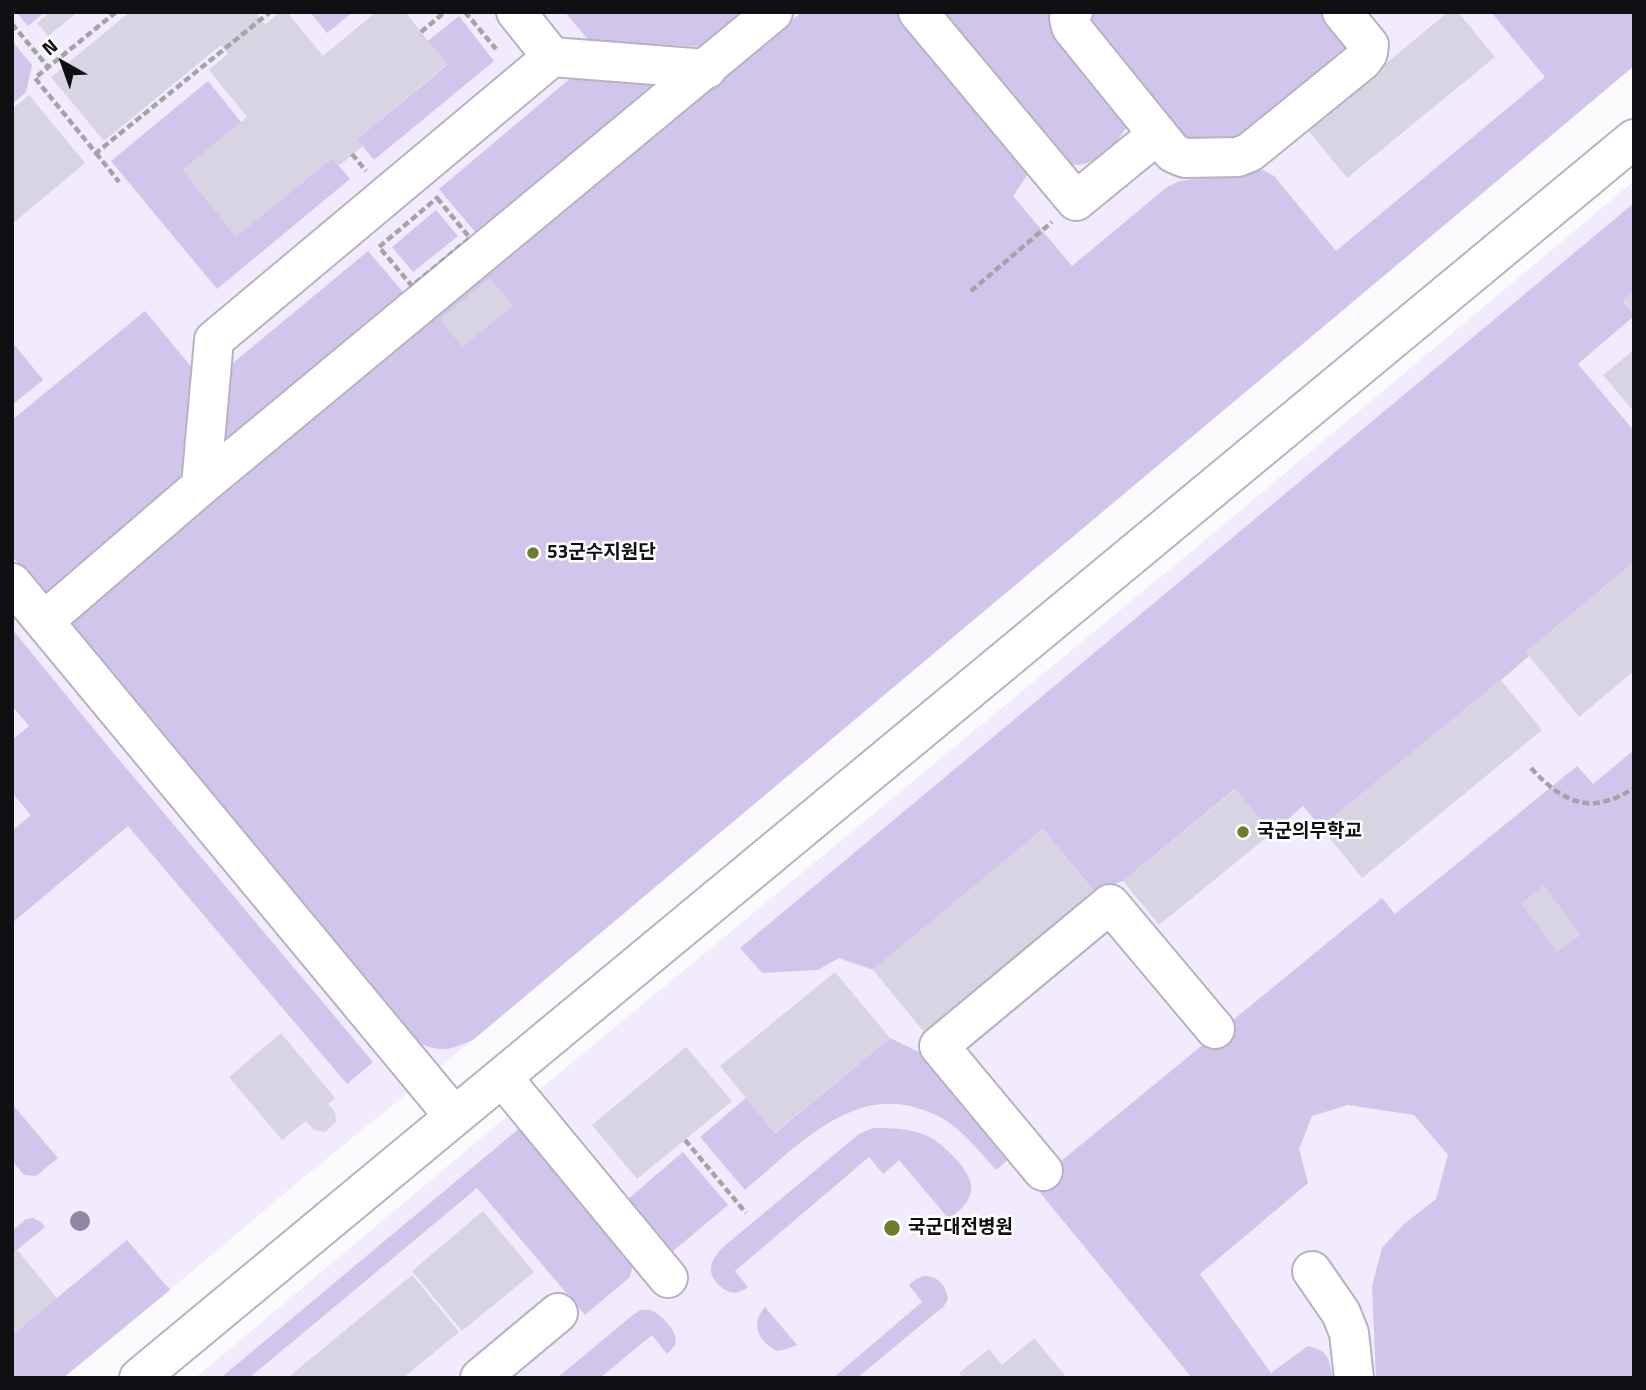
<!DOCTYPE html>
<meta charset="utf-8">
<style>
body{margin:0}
#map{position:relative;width:1646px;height:1390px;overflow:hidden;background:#fbfafd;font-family:"Titillium Web",sans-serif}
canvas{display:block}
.frame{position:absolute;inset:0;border:14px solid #100f14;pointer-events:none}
.north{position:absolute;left:28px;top:28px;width:70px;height:70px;-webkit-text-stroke:5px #fff;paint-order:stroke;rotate:320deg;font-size:19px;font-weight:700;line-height:28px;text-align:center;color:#100f14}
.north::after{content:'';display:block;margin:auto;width:24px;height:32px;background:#100f14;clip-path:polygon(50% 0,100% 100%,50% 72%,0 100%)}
</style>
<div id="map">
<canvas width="1646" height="1390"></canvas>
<div class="frame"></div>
<div class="north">N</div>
</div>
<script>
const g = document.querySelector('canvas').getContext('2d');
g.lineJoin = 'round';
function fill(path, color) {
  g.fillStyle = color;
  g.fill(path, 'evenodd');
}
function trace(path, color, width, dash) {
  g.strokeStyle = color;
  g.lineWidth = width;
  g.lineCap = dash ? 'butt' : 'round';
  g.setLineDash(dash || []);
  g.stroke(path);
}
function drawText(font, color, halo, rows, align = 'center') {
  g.font = font + ' "Titillium Web","Noto Sans KR",sans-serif';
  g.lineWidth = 5;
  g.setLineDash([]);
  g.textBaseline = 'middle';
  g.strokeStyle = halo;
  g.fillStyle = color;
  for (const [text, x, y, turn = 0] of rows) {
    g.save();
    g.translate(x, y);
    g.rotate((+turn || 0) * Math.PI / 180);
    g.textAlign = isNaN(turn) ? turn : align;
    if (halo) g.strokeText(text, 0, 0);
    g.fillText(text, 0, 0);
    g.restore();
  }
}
fill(new Path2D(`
 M12,12h1622v54l-1161,974 -169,137 -134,113 -107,88h-51z
 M1634,181v1197h-1439l304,-255 705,-582z`), '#f1ebfd');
fill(new Path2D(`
 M16,12h29l-17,14z
 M310,12h43l-26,21z
 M565,12h185l-40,35 -121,-6z
 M802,12h100l130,156 -19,28 59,70 95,-79 13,-6 83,-11 11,6 62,75 209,-174 -54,-65h143v54l-1161,974c-22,9 -29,13 -53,4l-357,-422z
 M927,12h122l79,96 2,14c-12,19 -27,40 -52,43 -6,0 -12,-1 -18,-1z
 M1084,12h246l26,31 -116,104 -51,3z
 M459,16l35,45 -120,99 -17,-21 90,-74 -19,-24z
 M12,41l20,24 -6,27 -14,12z
 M572,77l85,6 3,4 -178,153 -43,-51z
 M208,81l33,41 -4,114 95,-78 18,21 -133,110 -106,-128z
 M1634,203v89l-11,9 11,12v3l-56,48 56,67v131l-108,90 3,4 -28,24 -180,147 -18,-21 -31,27 -37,-44 -112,92 -29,10 -51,-62 -170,141 -34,-12 -21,12 -56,3 -22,-25z
 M436,210l22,26 -45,36 -21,-25z
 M368,251l41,48 -189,147 13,-83z
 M145,311l48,58 -11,117 -128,104 -12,2 -30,-36v-136z
 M12,342l31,38 -31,25z
 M12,629l99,121 262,312 -26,22 -219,-258 -116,97v-92l19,-16 -19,-22v-53l17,-14 -17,-20z
 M1634,750v628h-258l-4,-92 10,-38 22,-24 32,-25 12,-44 -34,-40 -66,-10 -36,11 -13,33 9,34 -108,91 71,99 37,-27c21,5 21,13 25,32h-141l-159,-194 349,-286 13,16 182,-148 16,18zM1544,886l36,49 -23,16z
 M890,1038l31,15 89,105 -14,12c-14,-16 -28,-33 -45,-46 -10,-8 -22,-12 -34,-16 -68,-21 -125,43 -172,82l-45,-53 46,-39 29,35z
 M12,1104l46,54 -22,18 -12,-1 -12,-14z
 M521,1127l110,132 1,10 -2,8 -45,38 -108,-127 -228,190h-23l-2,-3z
 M873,1128c19,0 37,0 54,8 10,4 19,13 26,20 25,26 25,42 -4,63l-50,-59 -16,14 -14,-17 -134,114 13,16c-10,7 -17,8 -27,0 -16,-14 -11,-26 2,-40l136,-113z
 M683,1152l45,53 -56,47 -44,-53z
 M33,1218l8,4 4,5 -33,27v-23l14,-12z
 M127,1240l43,50 -107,88h-51v-43z
 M924,1276c15,0 22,10 24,23l-4,7 -87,72h-24l89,-76 -13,-17 7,-6z
 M765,1307l32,38 -10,4 -10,2c-18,-10 -28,-26 -12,-44z
 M641,1310c5,0 6,-1 12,1 9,5 27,22 22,34 -1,2 -6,7 -8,9l-15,-19 -52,43h-43l77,-64z`), '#d2c5eb');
fill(new Path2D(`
 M50,12h28l-30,24 -11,-13z
 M130,12h129l-2,2 8,11 15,-13h7l36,44 53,-44h29l42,52 -90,75 6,7 -24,20 -7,-8 -96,79 -54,-67 65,-53 -38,-47 19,-16 -7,-9 -117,96 -53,-64z
 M1448,12h10l37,45 -148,121 -40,-49z
 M29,95l56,68 -73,61v-115z
 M490,278l23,28 -51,41 -22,-28z
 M1634,292v21l-11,-13z
 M1634,350v62l-31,-37z
 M1634,562v109l-55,46 -53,-65z
 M1501,680l41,50 -180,148 -41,-51z
 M1236,789l36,44 -113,92 -36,-44z
 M1043,829l51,62 -170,141 -51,-62z
 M1544,885l36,50 -23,17 -36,-49z
 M835,972l55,66 -116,95 -54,-67z
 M281,1033l54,65 -7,6 7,8 1,10 -11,10 -11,-2 -8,-9 -24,19 -53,-63z
 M686,1047l46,54 -95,78 -45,-54z
 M483,1211l51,61 -72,59 -50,-60z
 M17,1250l40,48 -45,37v-81z
 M412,1275l47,57 -56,46h-110l-2,-3z
 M1034,1338l33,40h-104l-4,-5 30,-24 13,16z`), '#d9d4e4');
const minor = new Path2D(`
 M516,12l36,45
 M918,12l158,189 82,-67
 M1073,12l-4,6 2,9 102,126 12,5 53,-1 12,-5 112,-91 6,-8 1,-8 -27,-33
 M201,486l13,-146 338,-283 155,12
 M12,583l442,533
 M44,621l157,-135 572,-474
 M502,1077l166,201
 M1043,1171l-104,-125 171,-142 105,125
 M1312,1271l29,42 8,20 5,45
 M139,1378l1495,-1239
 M480,1378l78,-65`);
trace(minor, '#b7b2c1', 42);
trace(new Path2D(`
 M116,12l-81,66 61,75 174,-141
 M465,12l31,37
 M12,24l36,43
 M421,32l24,-20
 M96,153l23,29
 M352,154l14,17
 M437,198l33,40 -58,48 -33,-39z
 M971,291l81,-69
 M1531,768c32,35 60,48 103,20
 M685,1140l61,73`), '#a4a3a6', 4.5, [7, 3.5]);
trace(minor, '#fff', 38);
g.fillStyle = '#9286a3';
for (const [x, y] of [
 [80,1221]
]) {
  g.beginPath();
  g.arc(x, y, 10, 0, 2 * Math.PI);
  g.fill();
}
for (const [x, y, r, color] of [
 [533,553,7,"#6b7e2d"],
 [1243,832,7,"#6b7e2d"],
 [892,1228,9,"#6b7e2d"]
]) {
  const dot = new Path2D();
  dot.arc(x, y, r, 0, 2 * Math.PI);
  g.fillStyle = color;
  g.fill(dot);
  trace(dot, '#fff', 2.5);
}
drawText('bold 19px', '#100f14', '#fff', [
 ["53군수지원단",547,553],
 ["국군의무학교",1257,832],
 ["국군대전병원",908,1228]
], 'left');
</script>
